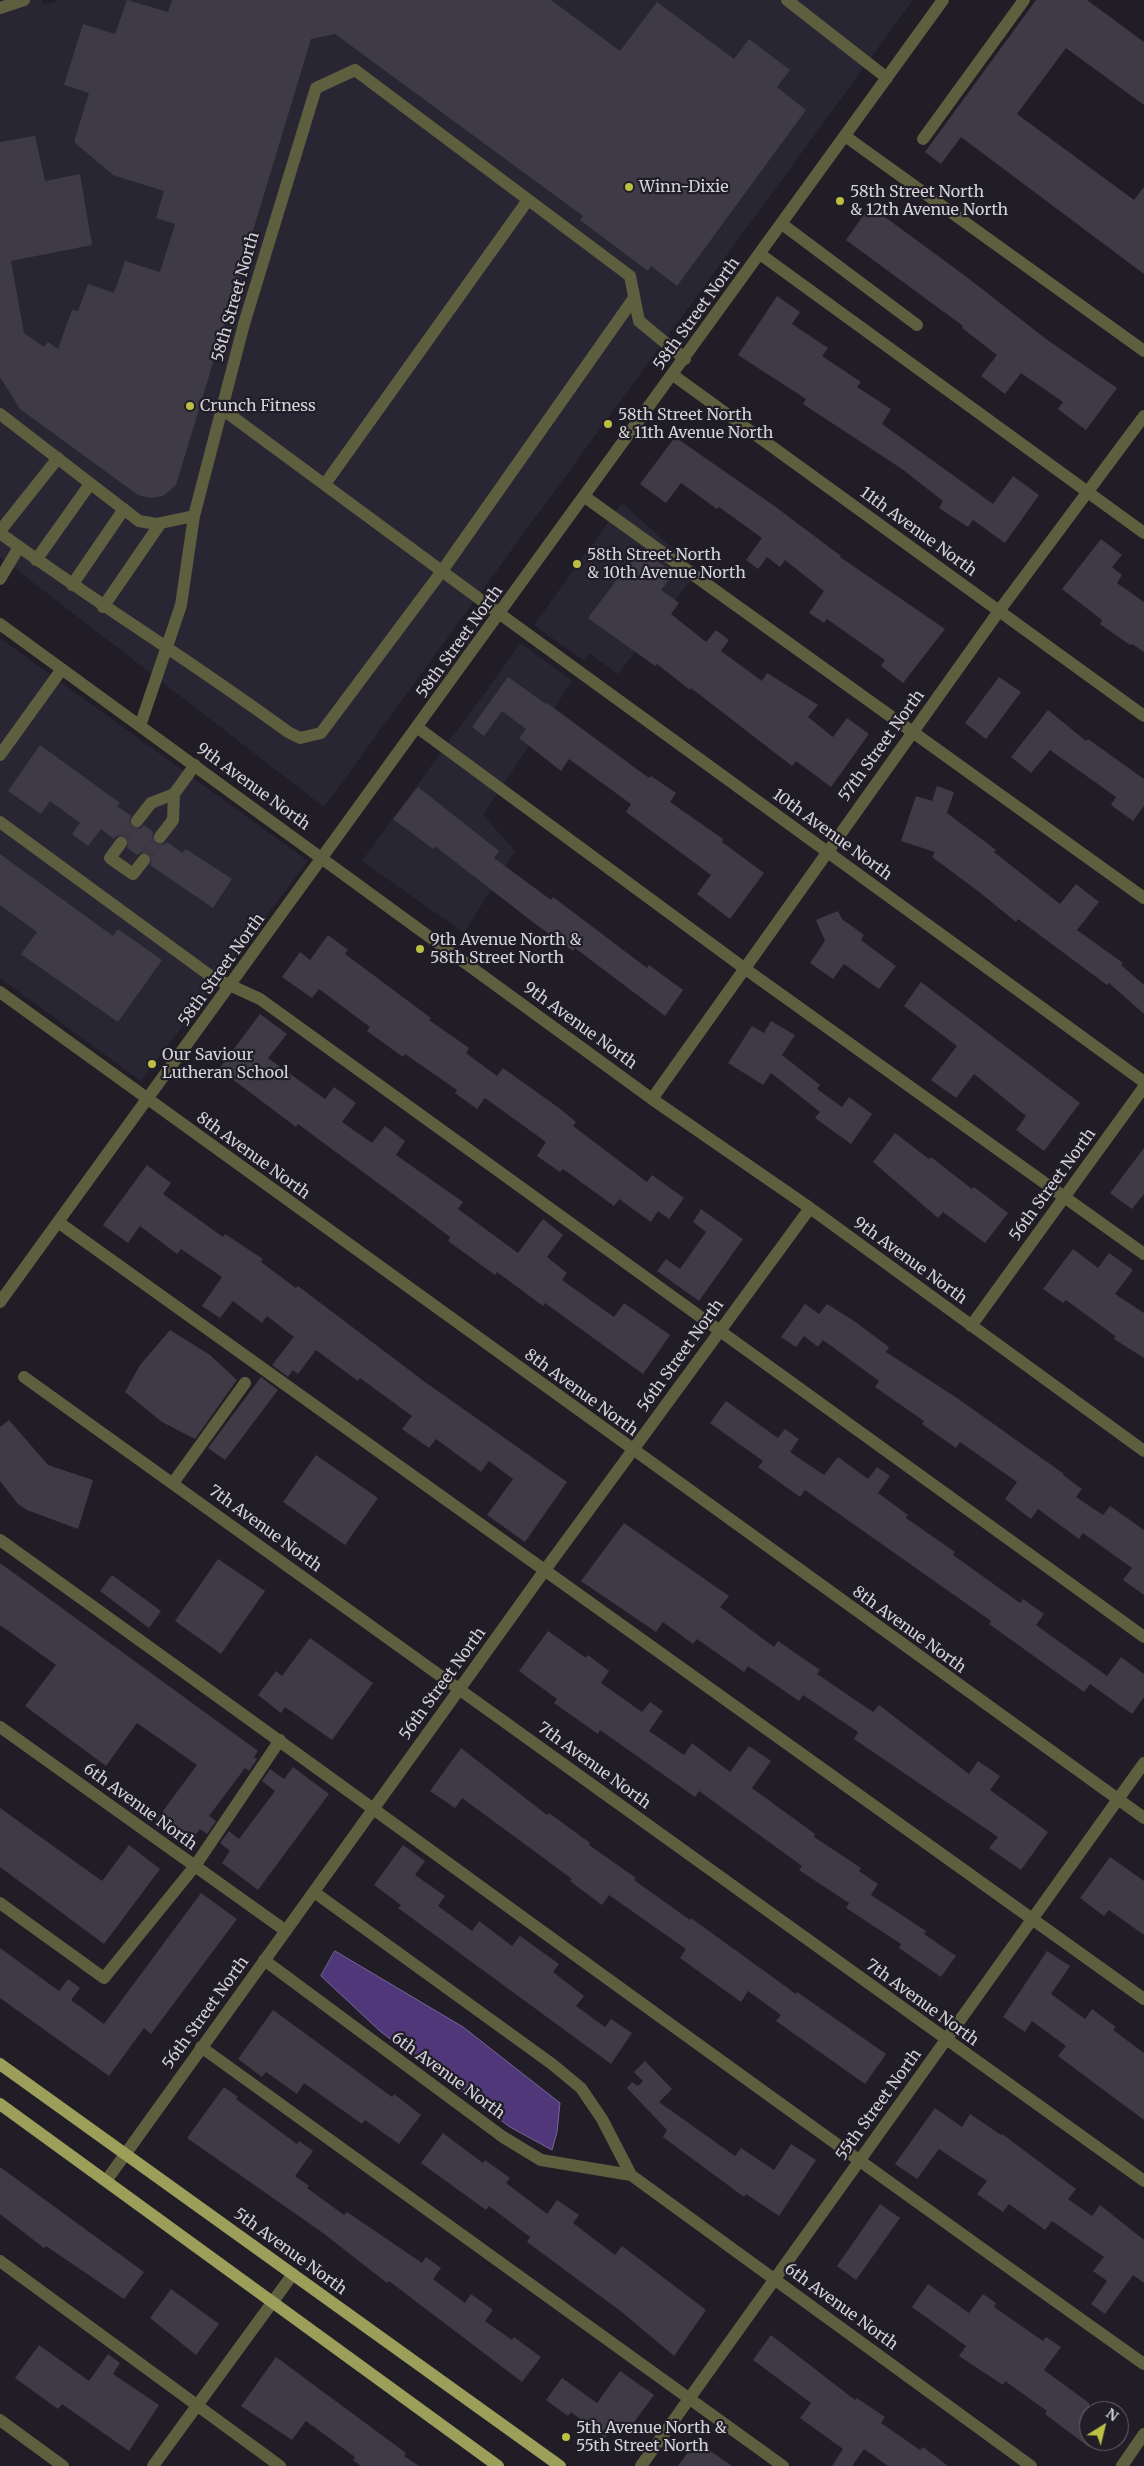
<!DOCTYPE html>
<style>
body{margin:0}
#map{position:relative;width:1144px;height:2466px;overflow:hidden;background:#201d27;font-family:Merriweather,serif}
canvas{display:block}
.north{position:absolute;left:1079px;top:2401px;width:50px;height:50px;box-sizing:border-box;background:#201d27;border:1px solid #68656e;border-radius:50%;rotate:36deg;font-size:14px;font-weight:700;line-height:20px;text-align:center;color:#d3d2d9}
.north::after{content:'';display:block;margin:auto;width:18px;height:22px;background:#bcbf44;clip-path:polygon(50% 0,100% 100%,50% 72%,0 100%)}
</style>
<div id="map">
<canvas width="1144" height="2466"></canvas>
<div class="north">N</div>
</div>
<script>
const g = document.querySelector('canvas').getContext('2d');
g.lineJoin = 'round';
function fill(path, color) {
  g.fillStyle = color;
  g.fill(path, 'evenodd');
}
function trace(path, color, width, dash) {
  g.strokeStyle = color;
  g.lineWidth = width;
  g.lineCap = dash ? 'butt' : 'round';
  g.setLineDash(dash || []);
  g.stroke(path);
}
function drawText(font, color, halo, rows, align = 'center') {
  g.font = font + ' Merriweather,serif';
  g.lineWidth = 4.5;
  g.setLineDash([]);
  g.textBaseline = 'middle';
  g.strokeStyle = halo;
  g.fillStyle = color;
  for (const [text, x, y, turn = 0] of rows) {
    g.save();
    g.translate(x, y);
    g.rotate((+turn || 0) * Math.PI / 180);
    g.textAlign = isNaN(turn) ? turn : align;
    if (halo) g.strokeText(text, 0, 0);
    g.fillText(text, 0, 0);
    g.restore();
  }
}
fill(new Path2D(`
 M0,0h42l1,5 17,-5h853l-589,807 -324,-250z
 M622,503l76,68 -80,103 -28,-20 -6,7 -50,-36z
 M0,638l308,223 -167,220 -141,-103z
 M521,643l51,38 -89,134 32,36 -51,82 -102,-72z`), '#292634');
const water = new Path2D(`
 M335,1951l128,76 97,76 -3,29 -5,18 -42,-23 -129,-95 -60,-56z`);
fill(water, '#4f377a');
trace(water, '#776696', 1);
fill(new Path2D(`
 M127,0l41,12 4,-12h379l69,51 37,-49 77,57 15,-20 41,31 -13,17 29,23 -129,176 -26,-20 -3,5 -68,-51 3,-4 -248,-182 -24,5 -135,446 -13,11 -12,2 -13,-3 -118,-86 -20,-32v-235l35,-6 10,45 35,-7 12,71 -81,16 13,72 20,14 4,-5 10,7 14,-39 6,1 10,-27 26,9 11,-32 35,11 15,-48 -19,-6 8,-27 -51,-16 -39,-33 15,-49 -25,-8 19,-61 32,10z
 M1036,0h51l57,42v63l-78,-57 -49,66 117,86 10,-13v87l-183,-137 -20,27 -16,-12z
 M870,206l98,72 78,61 71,49 -31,42 -28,-21 5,-7 -42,-29 -16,21 -24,-18 16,-21 -35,-27 1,-2 -117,-86z
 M777,296l23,16 -8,12 36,24 -6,8 39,26 -4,5 34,22 -9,15 111,80 20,-28 26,19 -34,48 -32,-23 -5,7 -29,-19 4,-7 -41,-32 -99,-65 3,-5 -68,-44z
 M675,437l98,68 68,51 -1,1 105,72 -42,54 -22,-17 4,-6 -58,-41 -3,4 -15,-10 15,-22 -39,-31 -5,7 -13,-10 -9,12 -12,-9 16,-22 -43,-31 -2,2 -36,-26 -15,20 -26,-19z
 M1101,539l21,16 -10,12 10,8 -5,8 27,19v50l-12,-8 -2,1 -30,-21 2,-4 -40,-31z
 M640,549l34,24 -13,17 18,13 -8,11 35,28 10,-12 13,10 -8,11 41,30 5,-8 51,32 -10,12 25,20 14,-19 22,16 -38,53 -35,-26 -4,5 -101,-78 -1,2 -33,-26 -2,2 -67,-48z
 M508,677l38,27 1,-1 102,75 2,-2 25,17 -6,9 53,37 -1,3 42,31 -34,46 -33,-25 14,-19 -85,-63 5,-8 -62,-45 -8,12 -42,-33 7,-9 -24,-18 -18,25 -12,-9z
 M999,677l22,15 -35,47 -21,-16z
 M1048,710l38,31 2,-2 56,40v27l-11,15 -22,-16 5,-8 -66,-47 -19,23 -20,-16z
 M40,745l80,58 -3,3 14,10 -2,8 3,4 8,1 4,-4 9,7 -1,8 3,4 8,1 4,-3 15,11 4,-4 46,30 -19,29 -63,-43 2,-8 -3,-4 -8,-1 -4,3 -10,-7 2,-8 -4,-4 -7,-1 -4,4 -13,-10 -13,17 -16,-12 8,-11 -30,-22 -9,13 -33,-23z
 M937,786l17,6 -7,21 49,37 -2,2 66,52 16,-20 23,18 -22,28 46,33 -2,2 23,20v29l-35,-31 -2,2 -89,-66 -2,3 -38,-31 -46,-34 3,-5 -34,-11 15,-45 16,5z
 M418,787l81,64 -5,7 57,42 2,-3 94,71 2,-3 34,25 -18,26 -90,-68 -2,3 -39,-28 -99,-77 -2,3 -40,-30z
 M0,854l113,82 5,-7 44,31 -44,62 -97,-68 16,-22 -37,-27z
 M838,911l4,8 22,16 -3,5 35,26 -17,23 -35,-25 -11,15 -23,-16 15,-22 -9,-21z
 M328,935l20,15 -3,4 86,64 -2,2 40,28 -3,5 31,23 6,-8 56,40 17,14 -3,4 74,56 5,-7 32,23 -15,21 -11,-8 -7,11 -32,-23 -5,7 -51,-37 -3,3 -23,-16 9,-14 -61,-44 -8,11 -22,-16 2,-3 -52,-36 -2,3 -36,-26 3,-4 -51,-38 -7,9 -30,-21 18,-25 10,8z
 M921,982l159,121 -36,48 -28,-21 10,-14 -52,-42 -18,24 -25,-18 26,-34 -53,-40z
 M260,1014l27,20 -19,24 57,41 9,-12 22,16 -14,19 30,21 13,-17 20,15 -9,14 67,47 -5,7 60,44 25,-34 20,16 -16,22 20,16 -5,7 52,37 10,-14 46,32 -27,39 -98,-71 -2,3 -46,-34 -2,3 -47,-34 2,-4 -45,-34 -107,-79 -2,3 -77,-58z
 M771,1021l24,14 -13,20 38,30 -3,4 25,18 7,-10 23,17 -21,30 -36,-26 5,-6 -49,-39 -8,12 -35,-22 24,-37 12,7z
 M895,1133l34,26 2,-2 41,32 2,-2 34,26 -23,30 -42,-31 -5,6 -65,-56z
 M1144,1148v46l-12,15 -22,-16z
 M147,1165l24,18 -8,11 60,43 2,-3 38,25 -2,3 35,26 2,-2 127,96 142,100 -42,60 -38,-27 26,-36 -24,-18 -8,11 -45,-33 -7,9 -27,-19 10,-13 -52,-38 -2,3 -42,-31 -18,24 -5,-4 -5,7 -16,-12 22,-28 -27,-21 -5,7 -29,-22 -13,17 -18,-12 20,-29 -41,-28 -4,5 -37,-28 -12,17 -25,-18z
 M701,1209l42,30 -44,62 -42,-30 9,-12 14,10 26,-37 -13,-10z
 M1073,1249l25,19 11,-15 24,17 -18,24 29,19v45l-30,-19 1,-3 -49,-36 -3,3 -20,-14z
 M805,1304l14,10 8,-10 27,17 35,26 -3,5 71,46 107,76 -1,1 19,14 -6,8 27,18 7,-9 34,24v65l-21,-15 9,-12 -49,-35 -4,6 -41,-30 -7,10 -26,-20 12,-17 -57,-40 -4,6 -34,-24 2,-3 -49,-34 4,-6 -56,-41 -5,7 -14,-11 -8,11 -15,-10z
 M170,1330l40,25 27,25 -42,59 -33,-17 -37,-30 15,-27z
 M261,1377l17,13 -53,70 -17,-12z
 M726,1401l52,37 7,-9 14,10 -9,13 34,23 14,-18 30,22 9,-12 13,9 -12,17 30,22 -2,3 49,34 -2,3 67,48 3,-4 21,15 -8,11 71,51 14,-19 23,17v23l-12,17 -42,-30 -6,8 -95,-68 2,-3 -186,-131 -5,7 -42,-30 5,-6 -53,-38z
 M9,1420l39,45 45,15 -15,49 -51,-19 -9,-6 -18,-23v-54z
 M316,1455l62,43 -33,47 -62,-43z
 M624,1523l105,73 -9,11 54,40 4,-6 42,29 -3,4 56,38 6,-7 90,69 9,-13 22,15 -10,14 58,42 -27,38 -32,-22 9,-11 -144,-98 4,-7 -55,-37 -4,6 -51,-35 -4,6 -47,-33 -4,5 -30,-22 -7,10 -75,-51z
 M218,1559l47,32 -44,63 -46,-33z
 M0,1563l258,188 -4,6 3,2 -8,12 -4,-3 -36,48 7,5 -9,13 -7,-5 -11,14 -32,-24 40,-54 -60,-42 -31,43 -81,-60 31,-41 -56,-40z
 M112,1575l49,36 -12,17 -49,-37z
 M548,1631l38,27 2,-3 21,16 -8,12 41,29 8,-10 13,9 -14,20 35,24 8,-12 38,29 19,-26 22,15 -19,27 63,46 -1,3 47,31 -2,3 19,13 -7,11 55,36 -2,3 32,22 -15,21 -42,-29 2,-4 -55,-36 3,-5 -50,-33 3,-4 -103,-75 -4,6 -95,-67 -2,4 -44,-31 3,-4 -38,-28z
 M310,1638l63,45 -41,57 -47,-33 -4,6 -23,-18 18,-24 6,5z
 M461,1748l86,67 2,-2 41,30 -1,2 47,33 -2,2 56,40 1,-2 105,76 1,-2 89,62 -21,30 -89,-63 5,-6 -33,-24 -7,11 -61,-44 6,-9 -77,-54 -7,10 -32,-24 2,-2 -110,-81 -7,10 -25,-17z
 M293,1767l36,27 -71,96 -36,-27 8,-12 -10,-8 9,-12 10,8 36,-48 -13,-10 8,-12 14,10z
 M0,1808l102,73 27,-36 31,24 -56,75 -104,-77z
 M403,1845l22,16 -10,14 30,21 -7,10 34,25 7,-10 33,25 8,-10 39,28 -6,8 31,24 -8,10 29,21 6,-8 21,14 -21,31 -213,-156 3,-3 -27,-20z
 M1110,1857l34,24v54l-35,-25 -5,6 -24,-18z
 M201,1893l36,26 -86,115 -7,-6 -35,48 -109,-78v-50l59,43 9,-12 12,9 -9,12 33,24z
 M1047,1951l23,15 -19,28 34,25 7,-10 24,18 -3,3 31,23v67l-86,-64 8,-10 -34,-25 -7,11 -22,-15z
 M273,2010l119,87 2,-3 27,21 -22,29 -34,-24 -3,4 -58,-41 -7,11 -31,-22 -4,5 -24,-18z
 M645,2061l27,28 -13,13 76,54 6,-8 33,22 17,-26 25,16 -37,56 -33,-22 -2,3 -81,-60 4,-7 -40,-42 5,-6 6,4 5,-5 -9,-9z
 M224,2087l14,10 -2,2 61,45 2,-3 14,10 -18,25 14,10 -2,2 37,27 3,-3 75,51 4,-6 15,11 -8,11 32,24 6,-9 22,16 -8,11 27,19 2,-3 27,20 -19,25 -133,-101 -2,2 -64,-50 -136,-95z
 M935,2108l27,19 8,-13 31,21 1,-1 74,55 -8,10 24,17 8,-11 44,35v43l-11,-8 -28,39 -14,-10 16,-23 -14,-10 11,-14 -52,-36 -7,9 -36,-26 -6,8 -26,-18 10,-13 -48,-32 -22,30 -22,-15z
 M443,2133l40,30 2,-3 25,18 -4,5 41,31 10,-14 22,15 -6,8 42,32 7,-9 84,64 -32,46 -51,-43 -96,-71 3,-5 -41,-31 -3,4 -65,-47z
 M0,2167l144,105 -20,27 -78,-53 -2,2 -44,-34z
 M880,2204l20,14 -44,62 -19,-14z
 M928,2284l41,29 14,-19 13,9 -2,4 49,34 3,-4 15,10 -17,23 45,33v44l-44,-33 2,-3 -42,-30 -2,4 -44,-29 7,-10 -54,-39z
 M171,2289l48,35 -23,31 -46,-37z
 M771,2335l84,65 2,-2 28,19 -4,6 39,27 3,-3 25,19h-60l-24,-17 -12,17h-20l11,-17 -43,-31 11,-15 -58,-43z
 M39,2345l50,36 19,-27 12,9 -7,11 46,31 -30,46 -67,-47 -4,5 -43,-31z
 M276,2357l130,96 -2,3 15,10h-58l-8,-6 2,-3 -49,-36 -14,19 -51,-34z
 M620,2371l34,24 -25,34 -11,-8 -13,17 -34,-26 -3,4 -22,-16 16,-22 35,25z
 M696,2441l36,25h-54z`), '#3e3b46');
trace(new Path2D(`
 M121,843l16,-22
 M144,860l16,-23`), '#3b3842', 12, [12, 6]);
trace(new Path2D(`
 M787,0l100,78
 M0,8l24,-8
 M845,136l299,215
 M923,139l101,-139
 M782,224l135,101
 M760,254l384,279
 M673,375l471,341
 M222,409l278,205 644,468
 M0,414l139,107 17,3 38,-8
 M325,484l203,-284
 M585,497l559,401
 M0,531l58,-73
 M0,533c95,69 194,130 288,199l12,6 21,-5 121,-162 192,-273
 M36,560l54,-76
 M0,579l19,-32
 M72,585l52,-76
 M103,607l57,-83
 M0,624l652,475 158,109 334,243
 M140,726l41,-121 13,-89 50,-192 72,-236 39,-18 275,206 9,45 46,38
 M418,728l326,240 400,286
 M0,755l62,-86
 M174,794l21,-29
 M137,821l14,-18 23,-9 -1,26 -13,17
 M0,822l212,155 48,22 884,638
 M121,843l-11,15 23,16 11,-14
 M0,992l1144,826
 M652,1099l347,-488 145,-195
 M58,1222l1086,777
 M0,1302l943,-1302
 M971,1326l173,-239
 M24,1377l1120,804
 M173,1483l72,-100
 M0,1540c382,273 760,552 1144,824
 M0,1727l286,204
 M314,1892l238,172 29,24 21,31 29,56 400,291
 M0,1903l104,75 91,-112 85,-126
 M264,1960l239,177 38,23 90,15
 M201,2047l582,419
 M106,2181l439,-611 265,-362
 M0,2261l280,205
 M0,2420l63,46
 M153,2466l140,-192
 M641,2466l503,-703
 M1122,2466l22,-32`), '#5d5f3e', 12);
trace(new Path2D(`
 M0,2064l560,402
 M0,2104l498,362`), '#9c9f59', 12);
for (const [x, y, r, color] of [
 [629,187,5,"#bcbf44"],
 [840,201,5,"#bcbf44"],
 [190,406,5,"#bcbf44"],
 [608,424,5,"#bcbf44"],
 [577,564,5,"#bcbf44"],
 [420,949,5,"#bcbf44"],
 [152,1064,5,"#bcbf44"],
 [566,2437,5,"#bcbf44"]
]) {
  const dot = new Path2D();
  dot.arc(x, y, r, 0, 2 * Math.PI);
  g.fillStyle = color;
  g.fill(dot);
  trace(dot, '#201d27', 2);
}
drawText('16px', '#d3d2d9', '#201d27', [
 ["Winn-Dixie",639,187],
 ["58th Street North",850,192],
 ["& 12th Avenue North",850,210],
 ["Crunch Fitness",200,406],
 ["58th Street North",618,415],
 ["& 11th Avenue North",618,433],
 ["58th Street North",587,555],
 ["& 10th Avenue North",587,573],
 ["9th Avenue North &",430,940],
 ["58th Street North",430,958],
 ["Our Saviour",162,1055],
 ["Lutheran School",162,1073],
 ["5th Avenue North &",576,2428],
 ["55th Street North",576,2446]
], 'left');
drawText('16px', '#d3d2d9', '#201d27', [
 ["58th Street North",236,297,-74],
 ["58th Street North",697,314,-54],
 ["11th Avenue North",918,532,36],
 ["58th Street North",460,642,-54],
 ["57th Street North",882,746,-54],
 ["9th Avenue North",253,787,36],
 ["10th Avenue North",832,835,36],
 ["58th Street North",222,970,-54],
 ["9th Avenue North",580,1026,36],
 ["8th Avenue North",253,1156,36],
 ["56th Street North",1053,1185,-54],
 ["9th Avenue North",910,1261,36],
 ["56th Street North",681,1356,-54],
 ["8th Avenue North",581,1393,36],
 ["7th Avenue North",265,1529,36],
 ["8th Avenue North",909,1630,36],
 ["56th Street North",443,1684,-54],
 ["7th Avenue North",594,1766,36],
 ["6th Avenue North",140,1807,36],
 ["7th Avenue North",922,2003,36],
 ["56th Street North",206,2013,-54],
 ["6th Avenue North",448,2076,36],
 ["55th Street North",879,2105,-54],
 ["5th Avenue North",290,2252,36],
 ["6th Avenue North",841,2307,36]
]);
</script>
